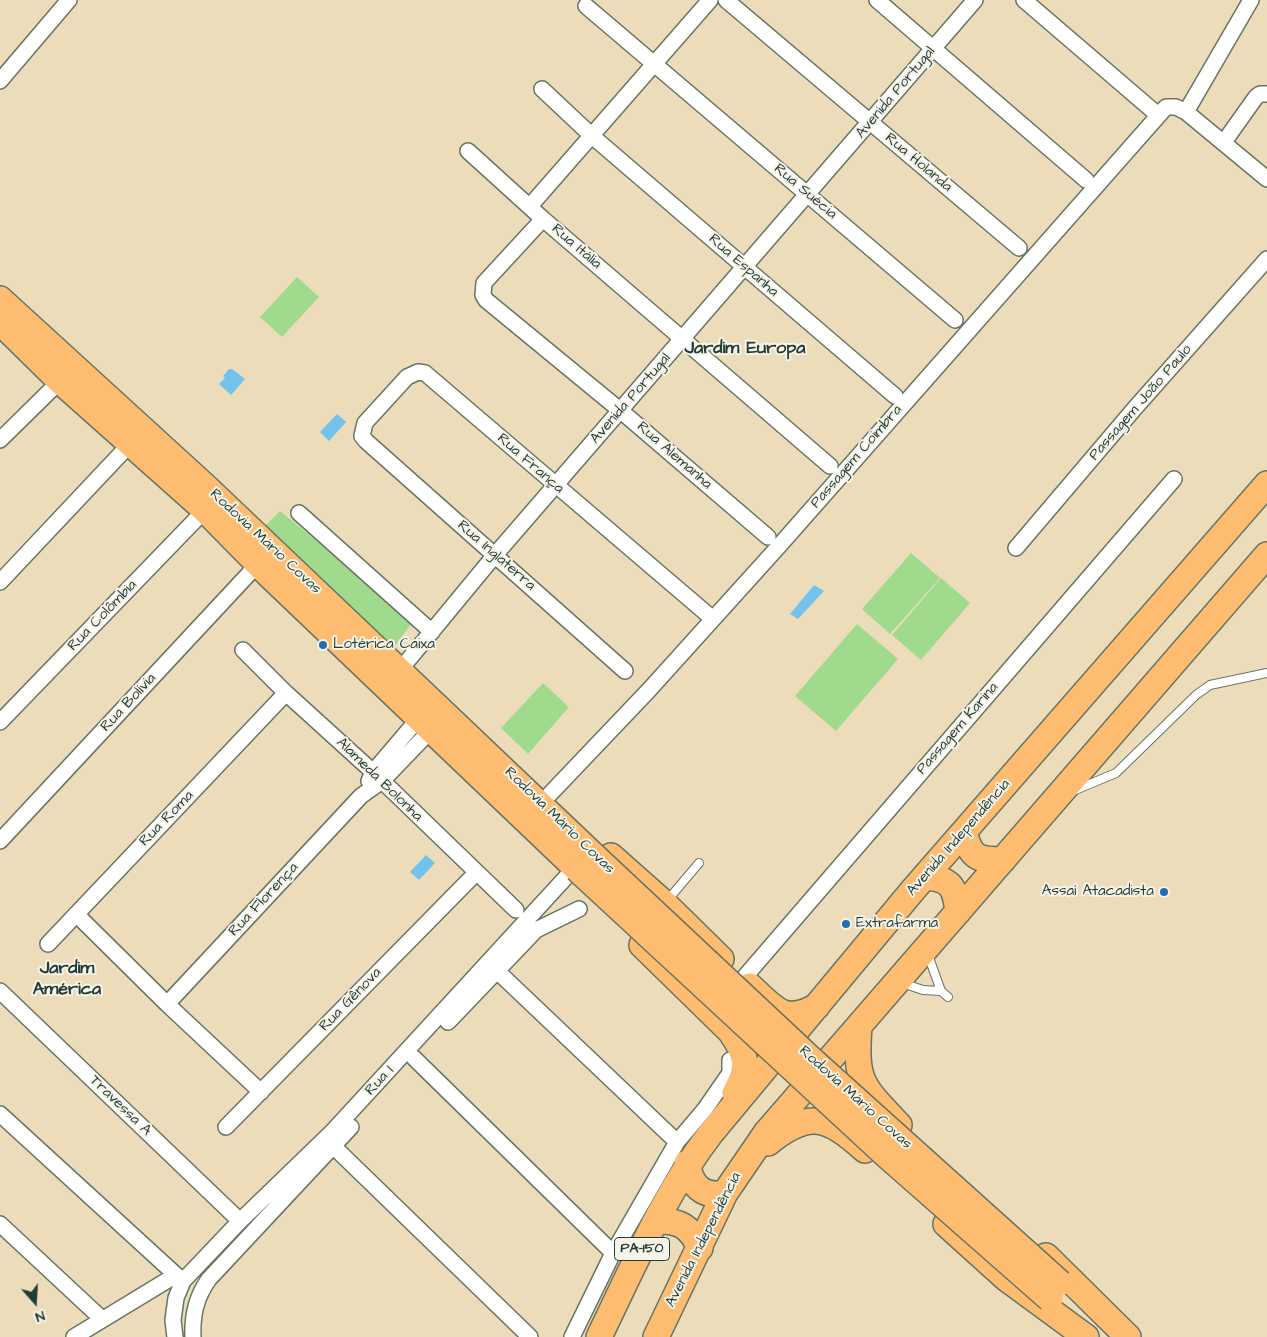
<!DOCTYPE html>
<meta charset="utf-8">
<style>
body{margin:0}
#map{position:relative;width:1267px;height:1337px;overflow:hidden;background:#eddcba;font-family:"Architects Daughter",sans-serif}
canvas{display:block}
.north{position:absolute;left:10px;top:1277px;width:50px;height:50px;-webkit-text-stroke:4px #f7f3e8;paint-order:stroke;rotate:161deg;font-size:14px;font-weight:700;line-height:20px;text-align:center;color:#1f3d34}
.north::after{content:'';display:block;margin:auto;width:18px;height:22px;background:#1f3d34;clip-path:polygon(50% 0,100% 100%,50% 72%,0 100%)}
</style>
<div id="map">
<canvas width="1267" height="1337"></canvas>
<div class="north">N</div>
</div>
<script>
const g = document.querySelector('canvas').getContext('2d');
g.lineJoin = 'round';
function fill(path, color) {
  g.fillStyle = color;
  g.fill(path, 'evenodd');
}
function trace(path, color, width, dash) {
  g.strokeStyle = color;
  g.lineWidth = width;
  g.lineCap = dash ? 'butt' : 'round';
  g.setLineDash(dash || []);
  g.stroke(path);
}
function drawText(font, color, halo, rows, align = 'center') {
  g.font = font + ' "Architects Daughter",sans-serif';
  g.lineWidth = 4;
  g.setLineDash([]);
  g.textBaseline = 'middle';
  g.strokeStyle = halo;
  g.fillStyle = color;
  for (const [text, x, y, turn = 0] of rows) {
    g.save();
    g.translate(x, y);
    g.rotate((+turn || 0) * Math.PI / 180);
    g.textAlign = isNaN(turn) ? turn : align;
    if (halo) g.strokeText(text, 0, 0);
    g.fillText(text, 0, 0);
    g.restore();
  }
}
fill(new Path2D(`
 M297,277l22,20 -37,40 -22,-20z
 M280,511l134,109 -23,31 -126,-125z
 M911,553l29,25 -50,56 -28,-25z
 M941,578l29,25 -49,57 -29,-25z
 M857,624l41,35 -62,72 -41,-35z
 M543,683l26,24 -41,47 -27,-26z`), '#a0da8d');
fill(new Path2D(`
 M229,369h3l13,10 -14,16 -12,-11 6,-6 -2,-2z
 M337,414l9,8 -17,19 -9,-9z
 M814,585l10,6 -26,28 -8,-5z
 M426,855l9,8 -16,17 -9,-8z`), '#71c2ed');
const service = new Path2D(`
 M1073,791l43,-18 80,-78 14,-10 57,-12
 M666,902l33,-39
 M927,952l14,39 7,6
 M902,983l21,7 18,1`);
const minor = new Path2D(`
 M726,0l293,248
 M877,0l209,180
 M1024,0l134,115
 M586,6l369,314
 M0,81l69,-81
 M542,89l50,47 303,260
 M1186,112l65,-112
 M1224,142l32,-45 4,-3h7
 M468,151l75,68 287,247
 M530,206l180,-206
 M543,219l-59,64 -1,12 3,5 135,111 147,126
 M0,440l60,-59
 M299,513l133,119
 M1016,548l119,-140 132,-149
 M0,582l131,-139
 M243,650l43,43 87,79 143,138
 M625,671l-259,-230 -4,-5 3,-13 42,-46 11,-5 7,1 288,246
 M395,676l100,-121 480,-555
 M0,722l205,-212
 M369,781l4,-9 46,-54
 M550,794l99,-104 130,-144 387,-439h10l10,5 81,67
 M0,841l258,-277
 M76,914l91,90 94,88
 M48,944l238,-251
 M496,970l181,172
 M742,980l432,-501
 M0,991l240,230
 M167,1004l194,-208 21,-15 49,-51
 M448,1022l88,-92 43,-21
 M414,1058l199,195
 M0,1114l176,161
 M226,1127l250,-254
 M333,1146l197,191
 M0,1224l102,95
 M74,1337l102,-62 7,6
 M175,1337l-2,-17 3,-22 7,-17 57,-60 91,-88 238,-259
 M193,1337c-1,-22 3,-40 16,-58l142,-152
 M572,1337l41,-84 64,-111 28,-33 25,-36v-13`);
const primary = new Path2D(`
 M0,299l207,189 385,366
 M0,322l60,59 145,129 63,64 309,295
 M964,832c7,26 13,28 39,28
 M611,856l53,47 57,56
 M926,877c26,2 29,11 32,35
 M642,945l88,86c17,24 20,36 5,62
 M750,986c25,23 34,39 67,20
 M859,1026c-4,56 2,59 40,99
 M768,1143c42,-34 60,-26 97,7
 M687,1163c4,22 15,35 38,30
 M656,1221c23,-1 34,5 44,27
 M946,1224l61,55 79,58
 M1046,1256l82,81
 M599,1337c34,-70 65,-143 112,-204l202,-243 354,-406
 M656,1337l69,-144 41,-60 501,-578`);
trace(service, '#677563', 10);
trace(minor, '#677563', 18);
trace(primary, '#677563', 28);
trace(service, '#fff', 8);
trace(minor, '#fff', 15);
trace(primary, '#fdbc70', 25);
const primaryBridge = new Path2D(`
 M592,854l220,206 248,223
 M577,869l308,285 165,145`);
trace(primaryBridge, '#677563', 28, []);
trace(primaryBridge, '#fdbc70', 25);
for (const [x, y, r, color] of [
 [323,645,5,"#1f6fb2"],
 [1164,892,5,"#1f6fb2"],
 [846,924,5,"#1f6fb2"]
]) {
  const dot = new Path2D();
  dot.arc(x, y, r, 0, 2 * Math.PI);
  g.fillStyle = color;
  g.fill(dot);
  trace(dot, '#f7f3e8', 2);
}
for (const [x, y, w] of [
 [642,1249,55]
]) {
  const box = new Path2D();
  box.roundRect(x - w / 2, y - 11.5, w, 23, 4);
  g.fillStyle = '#f7f3e8';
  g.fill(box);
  trace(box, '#1f3d34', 1);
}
drawText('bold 14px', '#1f3d34', null, [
 ["PA-150",642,1249]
]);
drawText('15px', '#1f3d34', '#f7f3e8', [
 ["Avenida Portugal",896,93,-50],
 ["Rua Holanda",918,163,40],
 ["Rua Suécia",805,192,40],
 ["Rua Itália",576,247,41],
 ["Rua Espanha",743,266,41],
 ["Avenida Portugal",631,399,-49],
 ["Passagem João Paulo",1141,403,-49],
 ["Rua Alemanha",674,456,41],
 ["Passagem Coimbra",857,457,-49],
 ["Rua França",530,464,41],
 ["Rodovia Mário Covas",265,542,43],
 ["Rua Inglaterra",496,556,41],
 ["Rua Colômbia",103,616,-46],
 ["Rua Bolívia",129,703,-47],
 ["Passagem Karina",958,729,-49],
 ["Alameda Bolonha",379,780,44],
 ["Rua Roma",167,819,-46],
 ["Rodovia Mário Covas",559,821,44],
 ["Avenida Independência",959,838,-49],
 ["Rua Florença",264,900,-47],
 ["Rua Gênova",351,1000,-46],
 ["Rua I",380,1081,-47],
 ["Rodovia Mário Covas",855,1098,42],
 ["Travessa A",120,1106,44],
 ["Avenida Independência",704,1240,-63]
]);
drawText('15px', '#1f3d34', '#f7f3e8', [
 ["Lotérica Caixa",333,645],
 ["Assaí Atacadista",1154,892,"right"],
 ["Extrafarma",856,924]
], 'left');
drawText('bold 18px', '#1f3d34', '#f7f3e8', [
 ["Jardim Europa",745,349],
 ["Jardim",67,969],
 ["América",67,990]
]);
</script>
